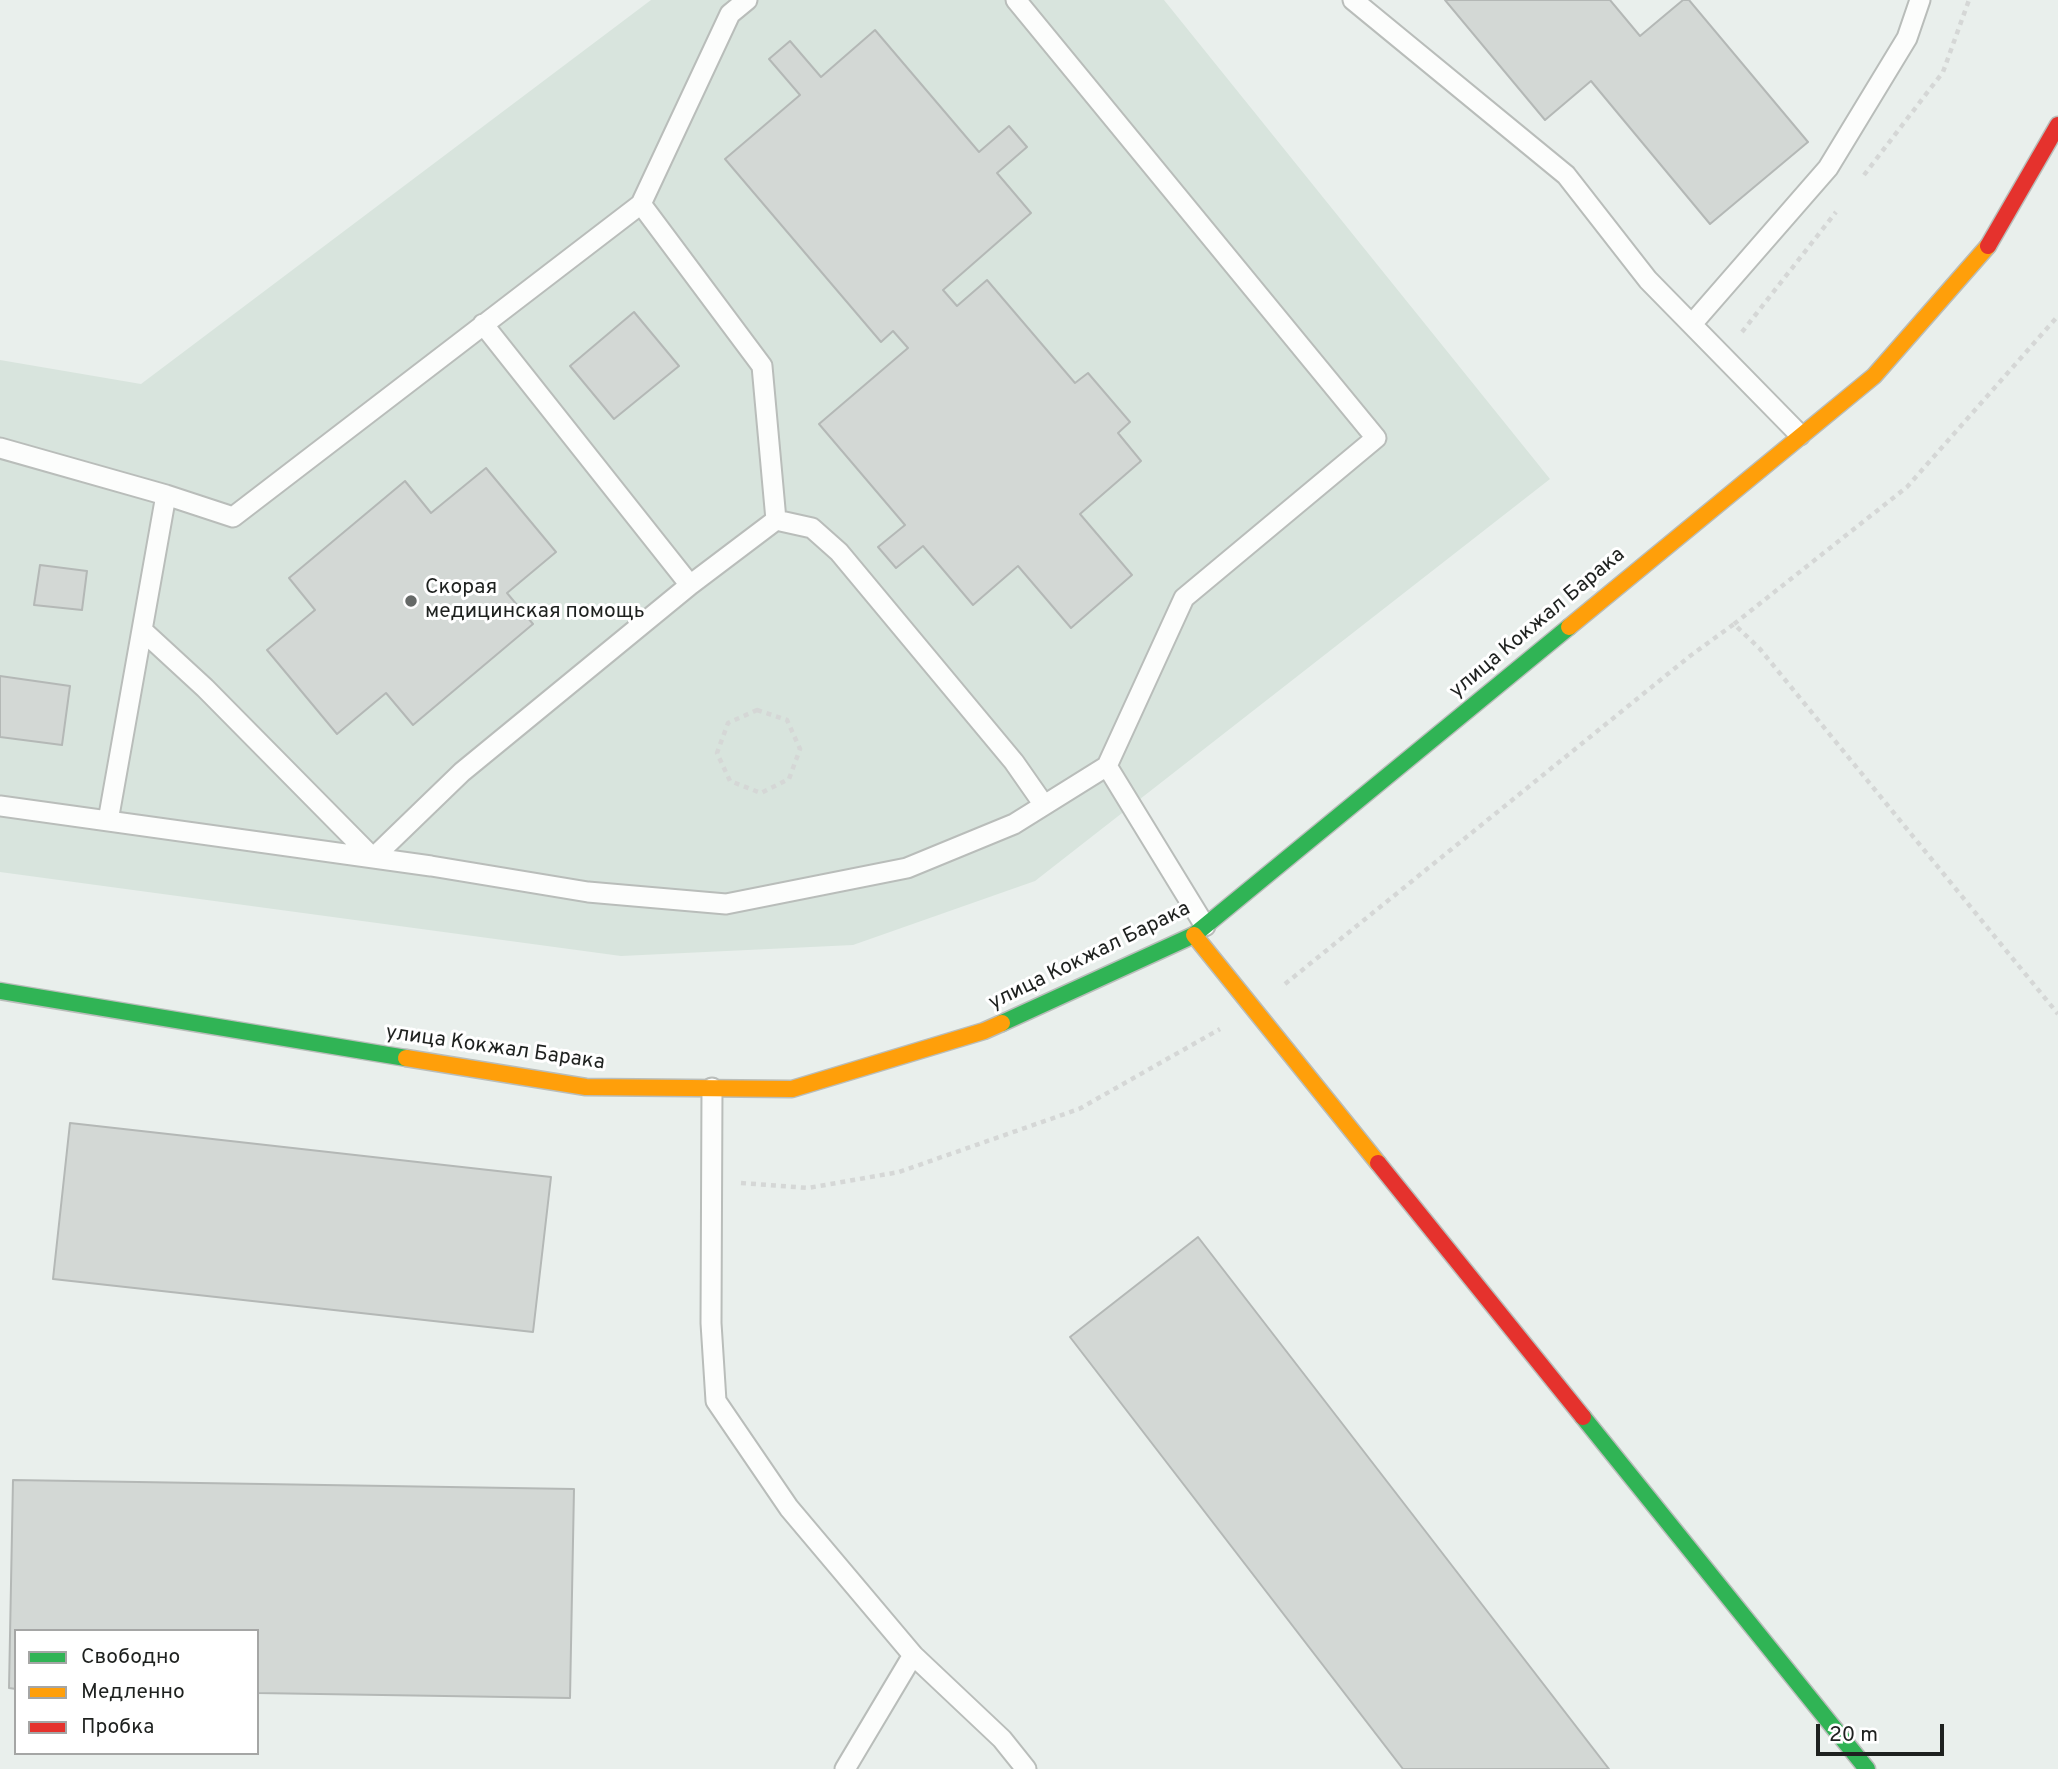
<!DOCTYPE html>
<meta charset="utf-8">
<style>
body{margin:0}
#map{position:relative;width:2058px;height:1769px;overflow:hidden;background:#e9efec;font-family:Overpass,sans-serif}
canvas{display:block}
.legend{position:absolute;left:14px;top:1629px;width:245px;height:126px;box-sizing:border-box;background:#fff;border:2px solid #a5a6a5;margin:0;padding:9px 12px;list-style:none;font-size:21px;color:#1e211f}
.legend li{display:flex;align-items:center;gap:14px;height:35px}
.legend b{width:35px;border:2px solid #a5a6a5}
.scale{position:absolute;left:1816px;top:1724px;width:128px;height:32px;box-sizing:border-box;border:4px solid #1e211f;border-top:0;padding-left:9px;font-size:21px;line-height:24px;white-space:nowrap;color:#1e211f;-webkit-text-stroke:5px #fff;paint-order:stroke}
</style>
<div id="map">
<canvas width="2058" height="1769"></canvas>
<ul class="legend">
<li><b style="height:9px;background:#30b455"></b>Свободно</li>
<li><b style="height:9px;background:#ff9f0a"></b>Медленно</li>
<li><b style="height:9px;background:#e5322d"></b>Пробка</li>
</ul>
<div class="scale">20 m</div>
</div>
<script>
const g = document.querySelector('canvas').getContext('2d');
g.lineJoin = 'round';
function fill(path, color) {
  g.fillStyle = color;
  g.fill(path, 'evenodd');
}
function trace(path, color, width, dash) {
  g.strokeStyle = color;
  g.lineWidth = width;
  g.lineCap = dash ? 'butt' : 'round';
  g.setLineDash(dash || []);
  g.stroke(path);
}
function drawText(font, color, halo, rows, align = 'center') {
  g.font = font + ' Overpass,sans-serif';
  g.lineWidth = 6;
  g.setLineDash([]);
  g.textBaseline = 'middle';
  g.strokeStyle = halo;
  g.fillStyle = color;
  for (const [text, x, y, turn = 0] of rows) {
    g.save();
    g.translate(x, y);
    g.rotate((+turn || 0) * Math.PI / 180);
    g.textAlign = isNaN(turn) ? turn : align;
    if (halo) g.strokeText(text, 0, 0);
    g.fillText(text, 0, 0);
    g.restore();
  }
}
fill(new Path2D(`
 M651,0h513l386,479 -515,402 -182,64 -232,11 -621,-84v-512l141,24z`), '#d8e4dd');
const building = new Path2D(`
 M1445,0h165l30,36 43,-36h6l119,142 -98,82 -119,-143 -46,39z
 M875,30l104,122 30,-26 18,21 -30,26 34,40 -88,77 14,16 30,-26 88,103 13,-10 42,49 -12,11 23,28 -61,53 52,61 -61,53 -53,-62 -45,39 -50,-59 -27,22 -18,-21 27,-22 -86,-101 89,-76 -15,-17 -12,11 -156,-183 75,-64 -31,-36 21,-18 31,36z
 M634,312l45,54 -65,53 -44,-53z
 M486,468l70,84 -49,41 26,31 -120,101 -27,-32 -49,41 -70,-84 48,-40 -26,-32 116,-97 26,32z
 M40,565l47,6 -5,39 -48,-5z
 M0,676l70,10 -8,59 -62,-8z
 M70,1123l481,54 -18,155 -480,-53z
 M1198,1237l228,295 183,237h-206l-333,-432z
 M13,1480l561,9 -4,209 -313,-5v-62h-241v58l-7,-1z`);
fill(building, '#d3d8d5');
trace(building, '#b4b8b6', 2);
const lane = new Path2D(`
 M1016,0l360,438 -192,160 -77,168 98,160
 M1353,0l213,175 82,105 152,155
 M641,204l121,162 14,154
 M1692,324l136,-156 79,-130 13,-38
 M0,448l166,47 67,22 408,-313 89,-190 17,-14
 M690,585l86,-65 36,8 27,24 175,210 30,43
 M142,630l63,58 168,170 89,-86 228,-187 -207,-261
 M0,806l431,60 157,26 138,12 181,-36 107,-44 93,-58
 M108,821l58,-326
 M712,1088l-1,235 5,78 73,107 124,147 89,84 24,30
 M845,1769l68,-114`);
const fast = new Path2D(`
 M0,991l406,67
 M1002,1023l192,-88 375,-308
 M1583,1417l284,352`);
const slow = new Path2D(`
 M1569,627l305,-251 114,-130
 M1194,935l184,228
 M406,1058l180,29 206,2 192,-58 18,-8`);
const jam = new Path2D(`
 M1988,246l70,-121
 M1378,1163l205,254`);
trace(lane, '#b9bdba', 23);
trace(fast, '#b9bdba', 19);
trace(slow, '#b9bdba', 19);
trace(jam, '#b9bdba', 19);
trace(new Path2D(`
 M1864,175l79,-103 26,-72
 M1742,332l94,-120
 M1734,624l173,-137 151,-171
 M757,710l30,10 13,29 -11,30 -28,14 -31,-12 -13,-28 11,-30z
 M1285,984l405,-328 44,-32 26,25 298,365
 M741,1183l67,5 91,-16 180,-63 141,-80`), '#d5d7d6', 4.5, [5, 5]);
trace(lane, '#fcfdfc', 19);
trace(fast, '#30b455', 16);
trace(slow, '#ff9f0a', 16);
trace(jam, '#e5322d', 16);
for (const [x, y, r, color] of [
 [411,601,7,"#656967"]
]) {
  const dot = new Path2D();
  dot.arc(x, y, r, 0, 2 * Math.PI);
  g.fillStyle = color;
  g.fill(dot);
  trace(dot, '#fff', 2.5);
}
drawText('21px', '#1e211f', '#fff', [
 ["Скорая",425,589],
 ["медицинская помощь",425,613]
], 'left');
drawText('21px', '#1e211f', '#fff', [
 ["улица Кокжал Барака",1538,624,-40],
 ["улица Кокжал Барака",1090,957,-26],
 ["улица Кокжал Барака",495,1049,8]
]);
</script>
